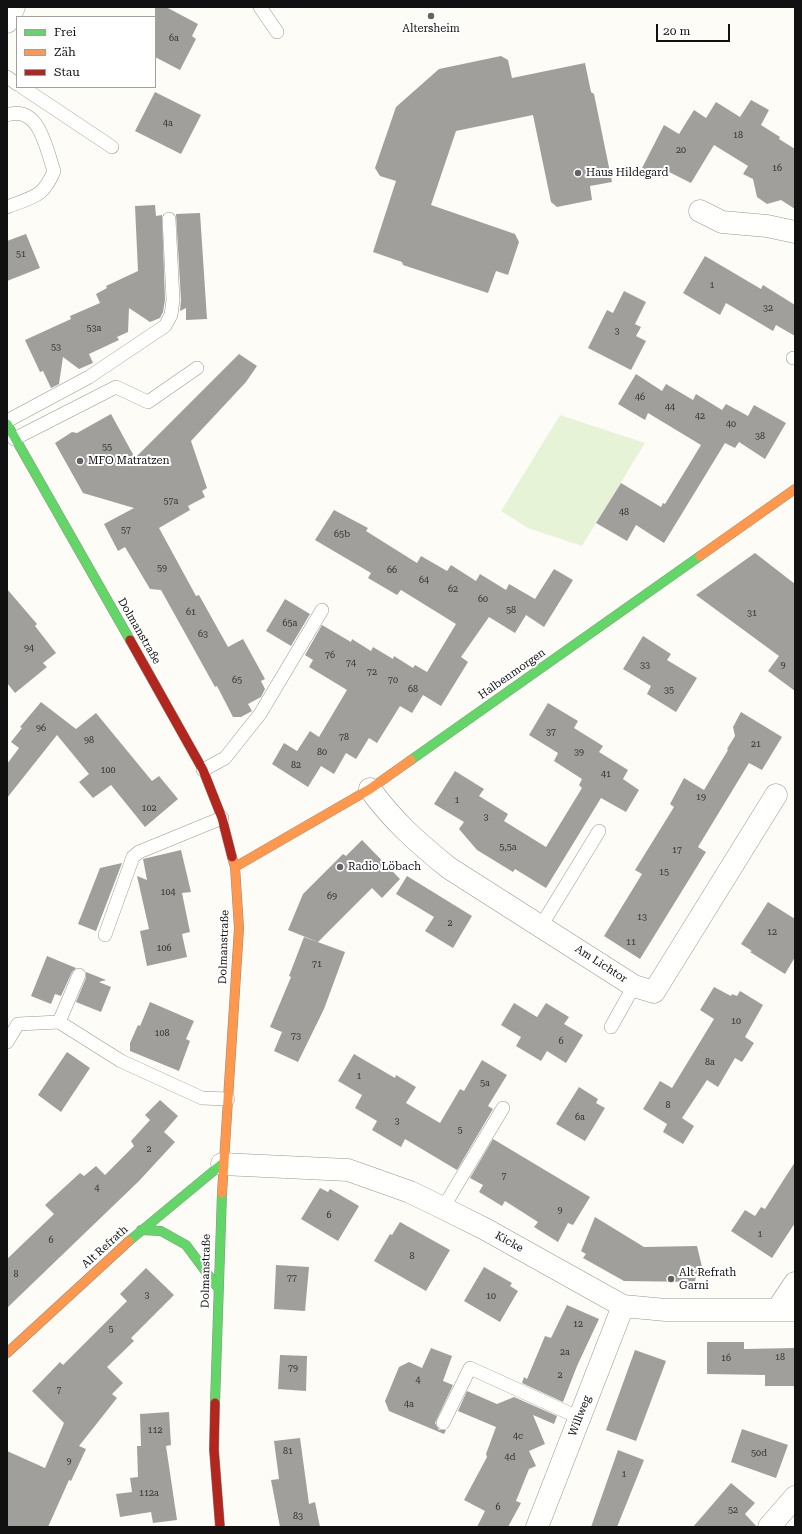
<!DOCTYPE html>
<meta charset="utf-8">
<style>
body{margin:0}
#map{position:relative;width:802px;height:1534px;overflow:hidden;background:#fdfcf7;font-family:"Roboto Serif",serif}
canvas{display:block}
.frame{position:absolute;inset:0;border:8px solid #111;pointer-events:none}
.legend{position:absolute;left:16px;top:16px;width:140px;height:72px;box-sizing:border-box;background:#fff;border:1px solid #a0a0a0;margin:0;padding:5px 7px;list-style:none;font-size:12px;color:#111}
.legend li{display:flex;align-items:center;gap:8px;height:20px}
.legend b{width:20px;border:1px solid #a0a0a0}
.scale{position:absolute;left:656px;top:24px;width:74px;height:18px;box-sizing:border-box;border:2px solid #111;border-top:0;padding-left:5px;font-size:12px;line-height:14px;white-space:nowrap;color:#111;-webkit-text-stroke:3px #fff;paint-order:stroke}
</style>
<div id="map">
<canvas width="802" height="1534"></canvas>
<div class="frame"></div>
<ul class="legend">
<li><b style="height:5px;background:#63d668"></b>Frei</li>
<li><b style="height:5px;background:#ff974d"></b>Zäh</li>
<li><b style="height:5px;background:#b3261e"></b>Stau</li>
</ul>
<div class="scale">20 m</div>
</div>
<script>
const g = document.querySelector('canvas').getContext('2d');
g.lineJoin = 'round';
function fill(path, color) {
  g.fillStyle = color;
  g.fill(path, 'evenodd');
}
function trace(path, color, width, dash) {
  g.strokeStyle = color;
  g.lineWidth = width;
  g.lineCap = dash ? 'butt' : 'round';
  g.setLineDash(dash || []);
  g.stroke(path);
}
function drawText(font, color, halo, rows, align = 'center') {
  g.font = font + ' "Roboto Serif",serif';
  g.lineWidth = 4;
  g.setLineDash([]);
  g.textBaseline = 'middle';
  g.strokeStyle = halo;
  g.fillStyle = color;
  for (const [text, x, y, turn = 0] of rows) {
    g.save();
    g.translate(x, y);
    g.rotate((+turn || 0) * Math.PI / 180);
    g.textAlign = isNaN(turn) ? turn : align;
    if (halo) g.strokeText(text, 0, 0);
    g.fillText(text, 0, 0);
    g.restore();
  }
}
fill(new Path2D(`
 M560,415l85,28 -63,103 -54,-18 -27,-17z`), '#e7f3d7');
fill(new Path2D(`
 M155,7h11l32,17 -6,12 4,3 -16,31 -25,-13z
 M501,56l7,4 4,18 73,-15 6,29 3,2 18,88 -22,4 2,14 -35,7 -6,-5 -18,-87 -77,16 -25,74 84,29 4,8 -11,33 -12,-4 -8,22 -85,-28 -1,-3 -29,-10 23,-71 -16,-5 -5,-8 21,-61 43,-38z
 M155,92l46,23 -20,39 -46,-23z
 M751,100l18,10 -8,15 19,12 -1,2 16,10v60l-14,-9 -14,4 -10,-7 -4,-18 -10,-5 5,-8 -34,-21 -23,38 -22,-11 -4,6 -26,-4 25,-49 15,9 15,-24 12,8 10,-16 24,15z
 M155,205l1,11 6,-1 3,85 -2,12 -3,6 -10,4 -21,-14 -1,24 -11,5 2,3 -30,14 4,9 -14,6 -16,-12 -4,27 -8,4 -8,-17 -3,1 -15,-32 46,-21 -1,-3 30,-13 -4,-9 11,-6 -1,-2 32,-15 -3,-65z
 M200,213l7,106 -21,1v-12l-6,3 1,-11 -5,-86z
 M26,234l14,34 -33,13v-40z
 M705,256l56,33 2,-4 32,20v31l-19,-11 -3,6 -47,-28 -6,12 -37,-22z
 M624,291l22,11 -11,22 6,3 -5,9 10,5 -15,29 -43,-22 19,-38 6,3z
 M239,354l18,12 -11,16 -55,59 16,47 -5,3 3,6 -17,9 2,4 -31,18 37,68 3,-1 29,52 15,-8 22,40 -4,2 4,8 -4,8 -13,7 4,7 -11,6h-8l-16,-31 -2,1 -54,-97 -11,-1 -25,-42 -7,4 -14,-27 30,-16 -51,-15 -28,-50 17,-11 5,1 34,-19 24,44z
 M636,374l26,17 4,-7 27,16 3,-6 26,16 4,-6 22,12 6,-11 32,18 -21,36 -26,-17 -4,6 -10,-5 -61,100 -28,-18 -9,16 -31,-18 25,-40 40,24 2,-4 2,1 36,-59 -53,-32 -3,7 -27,-16z
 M334,510l34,18 -2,3 51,32 4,-7 26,15 4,-6 25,16 4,-7 26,16 3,-6 26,15 19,-30 19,11 -29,47 -18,-12 -11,18 -26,-16 -28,40 7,5 -27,44 -18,-11 -11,18 -12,-7 -23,37 -8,-5 -13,21 -10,-6 -12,21 -13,-8 -13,21 -36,-23 12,-21 13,8 13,-20 9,6 28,-47 -38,-23 4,-7 -8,-5 17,-30 29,17 1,-3 19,12 2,-4 20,12 1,-3 19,12 2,-3 12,7 29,-48 -55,-34 -4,5 -29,-17 3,-5 -56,-33z
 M755,553l40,31v107l-27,-20 11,-15 -83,-61z
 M7,589l30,35 -2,2 21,27 -13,10 4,4 -32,26 -8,-10z
 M285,599l25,15 -19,32 -25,-15z
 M643,636l28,18 -4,6 30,18 -21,34 -29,-18 4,-8 -28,-17z
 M41,702l35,27 20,-16 56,68 7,-5 19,23 -33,28 -34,-42 -18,13 -14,-16 10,-8 -32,-39 -50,63v-34l12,-16 -8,-6 11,-14 -2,-1z
 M548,703l30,18 -4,7 29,18 -4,6 29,18 -5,9 16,11 -13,22 -25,-14 -55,90 -31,-19 -2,3 -36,-22 -18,-21 5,-7 -30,-18 21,-33 29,18 -5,7 29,18 -4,7 42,26 36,-59 -3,-3 3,-6 -28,-18 4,-8 -29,-18z
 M741,712l41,25 -20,33 -13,-7 -51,84 8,5 -66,107 -36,-23 38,-62 -7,-4 39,-63 -4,-3 14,-26 20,12 24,-40 -1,-1 8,-13 -2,-9z
 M362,840l38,39 -18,19 -10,-10 -54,54 -30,-12 15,-36 40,-40 3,2z
 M181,850l10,42 -9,1 8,39 -8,2 5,23 -40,9 -7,-35 9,-2 -12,-53 10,4 -4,-21z
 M122,863l-26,68 -18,-7 22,-56z
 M407,876l65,40 -19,32 -28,-17 9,-14 -38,-23z
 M768,902l27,17v38l-10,17 -35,-22 2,-1 -11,-7z
 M304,937l41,15 -21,57 -26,53 -24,-11 8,-19 -12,-5 21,-50 -2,-1z
 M47,956l29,12 -4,4 -11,24 -6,-2 -4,10 -20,-8z
 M86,972l20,8 -7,2 12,5 -10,25 -25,-10 10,-24z
 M714,987l17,9 1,-2 5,2 3,-5 23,14 -18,32 9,6 -12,19 -7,-4 -17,29 -11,-7 -25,38 12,8 -11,18 -20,-12 4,-8 -24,-15 17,-28 12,7 42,-69 -14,-9z
 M150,1002l44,19 -8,18 4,2 -11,30 -49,-20v-8l8,-18 2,1z
 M514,1003l23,14 9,-14 23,14 -5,7 19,11 -17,28 -19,-12 -6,10 -25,-15 5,-9 -20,-12z
 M67,1052l23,16 -29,44 -23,-17z
 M354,1054l41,24 1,-3 20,12 -10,16 34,20 20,-34 4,2 18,-31 25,15 -19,31 5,3 -36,61 -52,-31 -4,8 -29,-17 5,-9 -22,-13 7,-13 -24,-14z
 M579,1087l19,12 -2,4 9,5 -20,33 -29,-17z
 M160,1100l18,16 -14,16 11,10 -36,39 -132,127v-49l47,-45 -9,-9 35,-32 4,3 12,-10 9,9 29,-29 -3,-5 19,-21 -5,-5z
 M493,1139l97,58 -17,28 -5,-2 -10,19 -24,-15 4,-5 -33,-21 -3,5 -23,-14 4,-7 -13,-7z
 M795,1162v61l-23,35 -41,-27 14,-21 10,6 6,-9 4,2z
 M320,1188l8,4 2,-3 29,17 -21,35 -37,-22z
 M595,1217l49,30 53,-1 7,29h-8l-1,7 -71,-1 -41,-23 3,-4 -5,-3z
 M400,1222l50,28 -24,41 -52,-30 16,-27 2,1z
 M276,1265l33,2 -4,44 -31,-2z
 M484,1267l28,16 -2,3 8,5 -18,31 -36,-21z
 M146,1268l28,27 -43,43 3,3 -27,26 16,16 -11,11 5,4 -38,48 7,3 -15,32 -2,-1 -21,47h-41v-76l38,17 19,-45 -32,-32 28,-29 3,3 64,-64 -7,-7z
 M567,1305l32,14 -22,47 -14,36 -41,-19 2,-6 3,2 18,-43 6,2z
 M707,1342h37v7l51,-1v38h-30v-11l-58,-1z
 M431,1348l21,8 -9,25 10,4 -18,38 4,7h7l-2,4 -55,-23 -4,-10 14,-34 10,-5 13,6z
 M635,1350l31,11 -30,80 -30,-11z
 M280,1355l27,1 -1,35 -28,-2z
 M467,1391l30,13 17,-7 43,19 -3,8 -21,-9 12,29 -16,7 7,15 -7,3 -13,32 5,2 -13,24h-31l8,-16 -21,-11 23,-43 -1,-3 10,-27 -38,-16z
 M169,1412l2,33 -5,1 11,74 -24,3 -2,-11 -31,5 -4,-23 16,-2 -2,-14 8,-1 -1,-31h4l-1,-32z
 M742,1429l46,16 -12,33 -45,-16z
 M300,1438l9,66 6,-2 5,25h-40l-9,-47 8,-1 -5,-38z
 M618,1450l26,10 -27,67h-26z
 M731,1483l24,20 -10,11 12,13h-64z`), '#a19f9c');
const lane = new Path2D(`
 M260,7l17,25
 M7,77l10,7
 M22,87l90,60
 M7,115c32,-11 39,33 47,56 -11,27 -22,26 -47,36
 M793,358h2
 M7,421l82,-44 76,-51 6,-11 2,-15 -4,-81
 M14,439l102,-52 32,15 49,-34
 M203,770l22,-12 35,-44 62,-104
 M541,926l58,-95
 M105,935l28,-78 6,-5 83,-34
 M59,1022l62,39 81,37 26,1
 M611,1027l23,-41
 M7,1042l11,-18 41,-2 20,-47
 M443,1208l60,-100
 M443,1423l27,-55 110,50`);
const street = new Path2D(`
 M7,22l7,-15
 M700,211l22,11 45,4 28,6
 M370,789c22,31 49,55 79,79l185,118 20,6 122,-197
 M222,1164l126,6 62,22 33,16 42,21 138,77 43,4h129
 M777,1310l18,-27
 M537,1527l86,-221
 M769,1527l26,-30`);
const fast = new Path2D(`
 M7,424l123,216
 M411,760l289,-204
 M141,1230l20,1 25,14 32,43
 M129,1241l93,-77
 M215,1403l7,-210`);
const slow = new Path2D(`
 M700,556l95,-67
 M235,867l135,-78 41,-29
 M222,1193l17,-265 -4,-61 -3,-10
 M7,1353l122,-112`);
const jam = new Path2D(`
 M130,640l73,130 19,48 10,39
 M215,1403l-1,47 6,77`);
trace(lane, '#979795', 14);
trace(street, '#979795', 23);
trace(fast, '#8e8d8b', 10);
trace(slow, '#8e8d8b', 10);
trace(jam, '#8e8d8b', 10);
trace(lane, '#fffffe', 13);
trace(street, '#fffffe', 22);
trace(fast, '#63d668', 9);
trace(slow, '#ff974d', 9);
trace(jam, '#b3261e', 9);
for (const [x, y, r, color] of [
 [431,16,4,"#646362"],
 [578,173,4,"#646362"],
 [80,461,4,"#646362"],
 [340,867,4,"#646362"],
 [671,1279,4,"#646362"]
]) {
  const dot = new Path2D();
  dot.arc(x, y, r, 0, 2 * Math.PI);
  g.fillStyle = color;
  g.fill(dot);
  trace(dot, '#fff', 1.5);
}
drawText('9px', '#353434', null, [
 ["6a",174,38],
 ["4a",168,123],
 ["18",738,135],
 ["20",681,150],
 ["16",777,168],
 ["51",21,254],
 ["1",712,285],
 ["32",768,308],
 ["53a",94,328],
 ["3",617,331],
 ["53",56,347],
 ["46",640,397],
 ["44",670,407],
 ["42",700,416],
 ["40",731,424],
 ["38",760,436],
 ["55",107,447],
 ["57a",171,501],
 ["48",624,512],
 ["57",126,530],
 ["65b",342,534],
 ["59",162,568],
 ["66",392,570],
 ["64",424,580],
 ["62",453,589],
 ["60",483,599],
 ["58",511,610],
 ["61",191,612],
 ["31",752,613],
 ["65a",290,623],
 ["63",203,634],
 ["94",29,648],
 ["76",330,655],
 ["74",351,663],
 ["33",645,665],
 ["9",783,665],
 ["72",372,672],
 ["65",237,680],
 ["70",393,680],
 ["68",413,689],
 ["35",669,690],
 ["96",41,728],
 ["37",551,732],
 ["78",344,737],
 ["98",89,740],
 ["21",756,744],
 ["80",322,752],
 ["39",579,752],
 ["82",296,765],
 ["100",108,770],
 ["41",606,774],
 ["19",701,797],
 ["1",457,800],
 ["102",149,808],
 ["3",486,817],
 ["5,5a",508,847],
 ["17",677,850],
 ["15",664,872],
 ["104",168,892],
 ["69",332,896],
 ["13",642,917],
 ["2",450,923],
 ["12",772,932],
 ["11",631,942],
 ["106",164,948],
 ["71",317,964],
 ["10",736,1021],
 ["108",162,1033],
 ["73",296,1036],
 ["6",561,1041],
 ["8a",710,1062],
 ["1",359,1076],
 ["5a",485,1083],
 ["8",668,1105],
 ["6a",580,1117],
 ["3",397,1121],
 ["5",460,1130],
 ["2",149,1149],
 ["7",504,1176],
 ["4",97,1188],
 ["9",560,1210],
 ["6",329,1215],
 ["1",760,1234],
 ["6",51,1240],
 ["8",412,1256],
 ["8",16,1274],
 ["77",292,1278],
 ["3",147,1295],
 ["10",491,1296],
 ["12",578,1324],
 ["5",111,1329],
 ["2a",565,1352],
 ["18",780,1357],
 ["16",726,1358],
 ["79",293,1368],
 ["2",560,1375],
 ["4",418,1380],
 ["7",59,1390],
 ["4a",409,1404],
 ["112",155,1430],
 ["4c",518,1436],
 ["81",288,1451],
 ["50d",759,1453],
 ["4d",510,1457],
 ["9",69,1461],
 ["1",624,1474],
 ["112a",149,1493],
 ["6",498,1507],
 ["52",733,1510],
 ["83",298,1516]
]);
drawText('11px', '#111', '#fff', [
 ["Altersheim",431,29,"center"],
 ["Haus Hildegard",586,173],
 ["MFO Matratzen",88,461],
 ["Radio Löbach",348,867],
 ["Alt Refrath",679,1273],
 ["Garni",679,1286]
], 'left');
drawText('11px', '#111', '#fff', [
 ["Dolmanstraße",139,631,60],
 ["Halbenmorgen",512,674,-35],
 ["Dolmanstraße",224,947,-88],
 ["Am Lichtor",601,964,33],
 ["Kicke",509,1242,29],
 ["Alt Refrath",105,1247,-42],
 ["Dolmanstraße",206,1271,-89],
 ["Willweg",580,1416,-69]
]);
</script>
